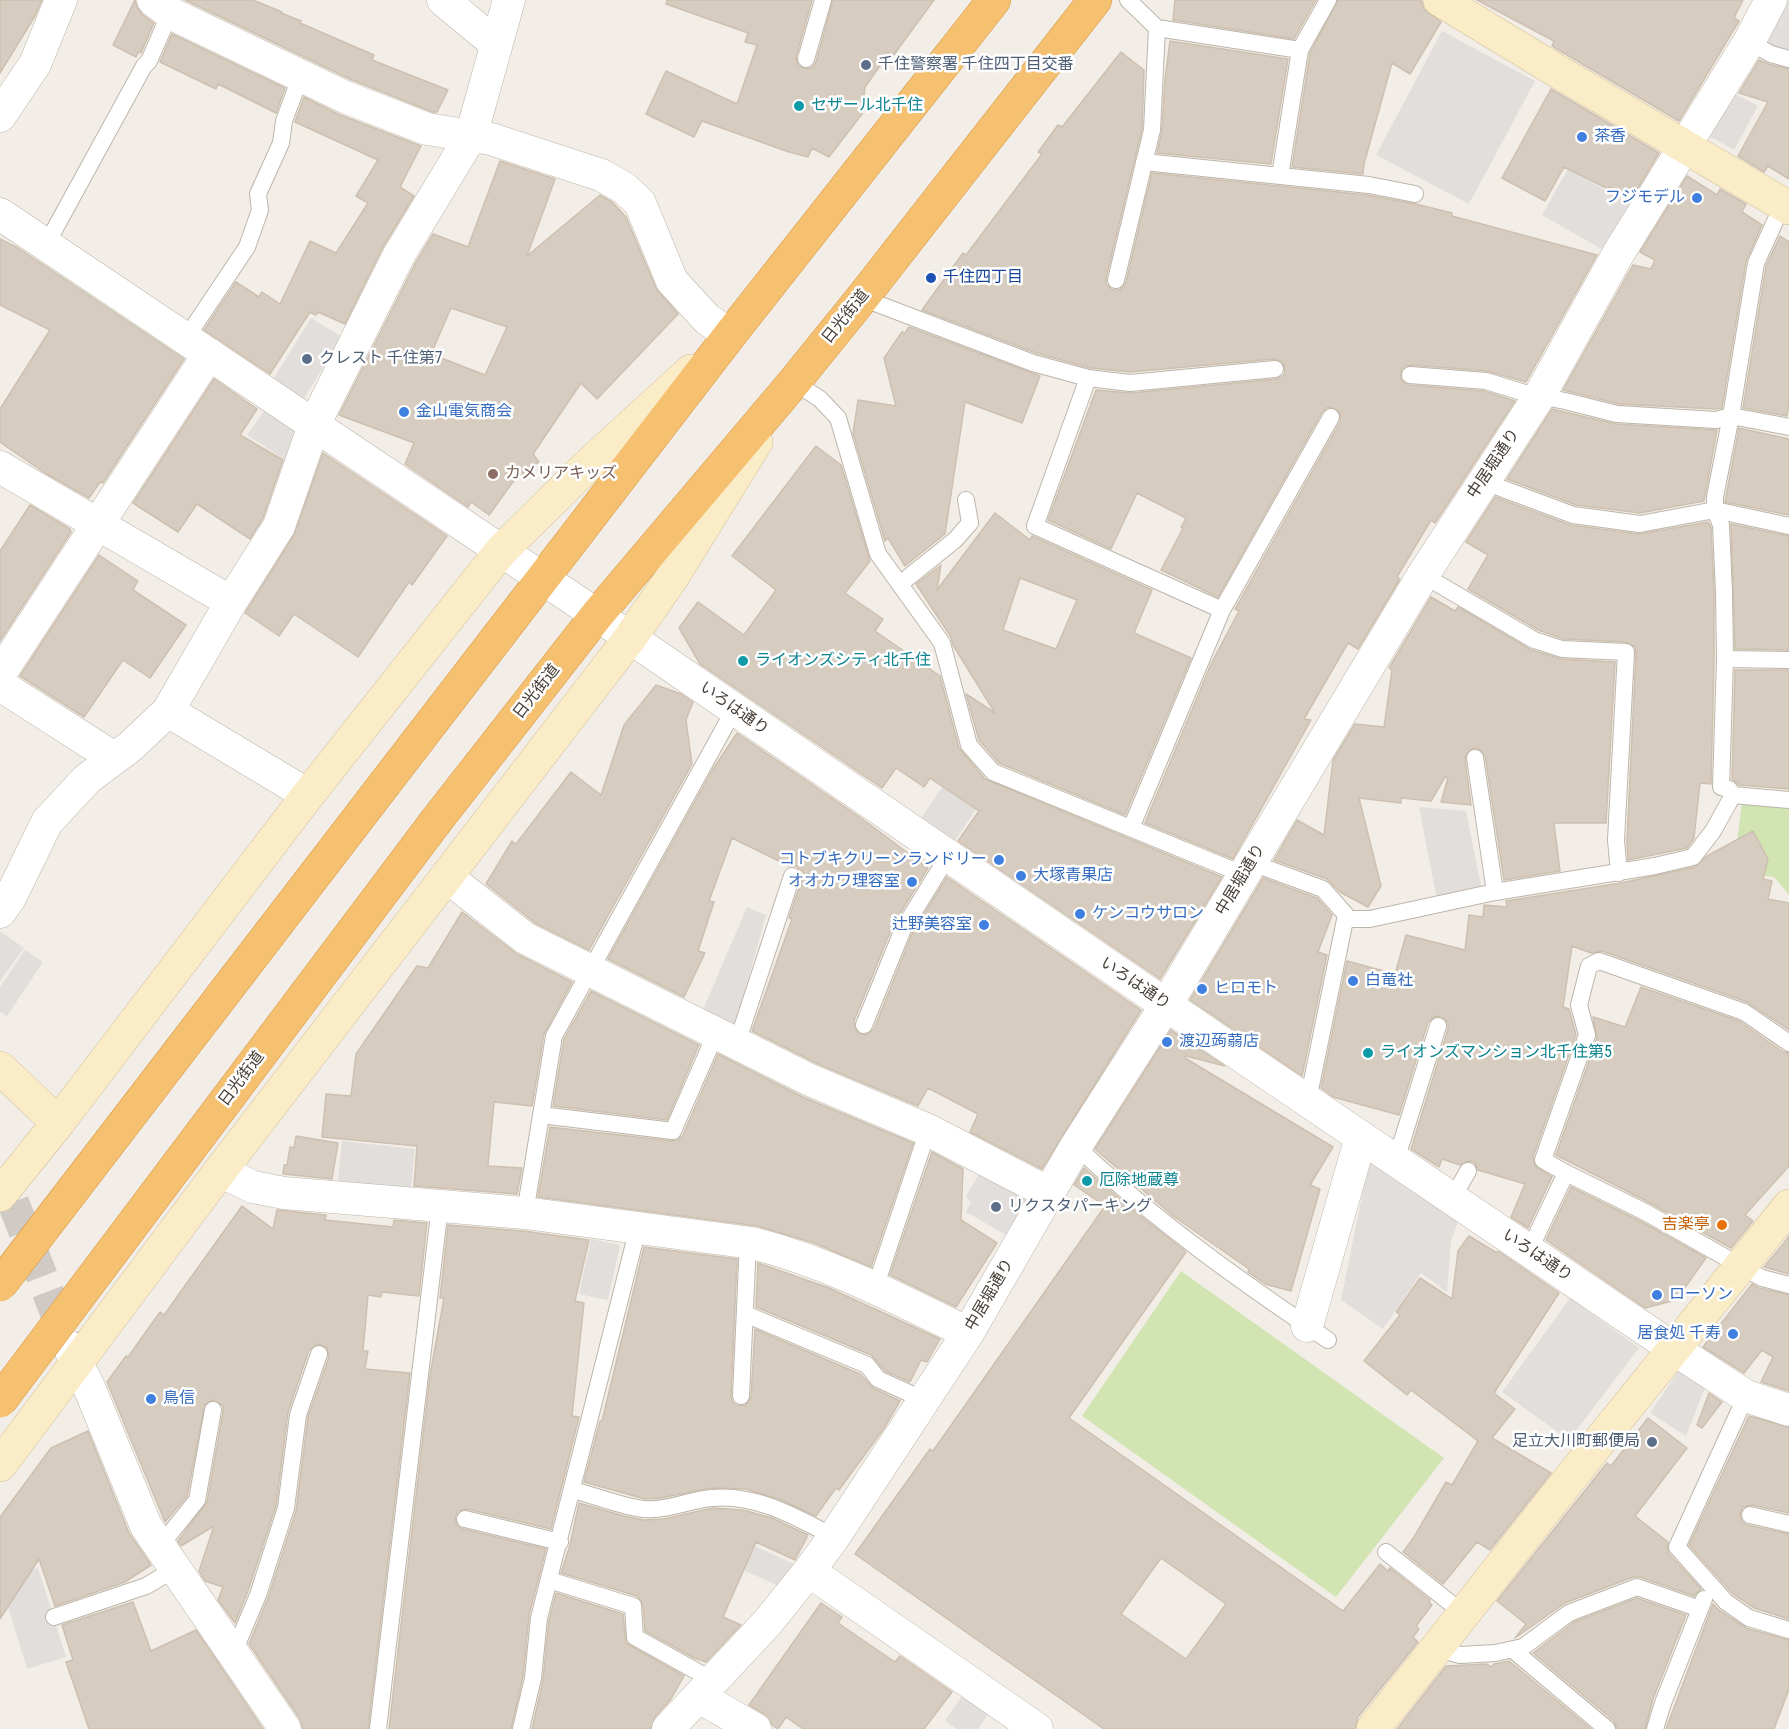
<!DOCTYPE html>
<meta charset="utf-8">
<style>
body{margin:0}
canvas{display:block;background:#f2eee7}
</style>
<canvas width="1789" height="1729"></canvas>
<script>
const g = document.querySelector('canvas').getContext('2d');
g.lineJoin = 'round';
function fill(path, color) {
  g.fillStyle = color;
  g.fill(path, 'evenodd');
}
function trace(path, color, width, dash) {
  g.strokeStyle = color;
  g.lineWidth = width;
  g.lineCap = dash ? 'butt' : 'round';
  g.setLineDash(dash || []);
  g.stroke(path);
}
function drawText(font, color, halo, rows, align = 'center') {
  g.font = font + ' "Roboto Condensed","Noto Sans JP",sans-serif';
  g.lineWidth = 5;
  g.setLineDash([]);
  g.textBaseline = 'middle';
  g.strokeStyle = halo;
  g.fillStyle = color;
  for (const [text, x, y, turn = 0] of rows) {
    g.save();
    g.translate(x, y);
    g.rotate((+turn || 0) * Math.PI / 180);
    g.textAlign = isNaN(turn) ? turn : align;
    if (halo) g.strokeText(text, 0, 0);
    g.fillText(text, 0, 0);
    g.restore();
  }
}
fill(new Path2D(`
 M1742,803l47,6v86l-15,-18 -41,-5z
 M1181,1271l263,187 -108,139 -254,-181z`), '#d1e4b2');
fill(new Path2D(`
 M1788,0h1v54l-16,-5 -5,-9z
 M1442,31l93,50 -66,123 -93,-49z
 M1733,93l25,13 -24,44 -25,-14z
 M1568,169l63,36 -26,46 -63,-36z
 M311,318l31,19 -39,63 -31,-19z
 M264,411l31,20 -10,29 -38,-25z
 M943,786l33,23 -21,32 -34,-23z
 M1419,807l47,4 16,80 -45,9z
 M747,907l19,8 -33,119 -34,-15z
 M0,931l24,17 -24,33z
 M25,950l18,12 -36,54 -7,-4v-25z
 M342,1141l73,8 -5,49 -73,-7z
 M1369,1161l89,61 -7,19 -4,51 -26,-19 -38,56 -42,-29z
 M981,1171l47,28 -22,36 -40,-23 5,-9 -5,-7z
 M591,1239l29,6 -12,55 -29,-6z
 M1570,1298l69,50 -70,92 -67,-48z
 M1679,1370l26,18 -19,48 -36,-23z
 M748,1543l46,21 -11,24 -46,-21z
 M38,1568l28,89 -39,12 -27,-89z
 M966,1690l26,19 -14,20h-21l-12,-8z`), '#e1dedb');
const building = new Path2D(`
 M0,0h42l-7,16 -35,57z
 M135,0l2,7 5,7 12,9 -13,30 -3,-1 -2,5 -23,-12z
 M185,0h68l29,12 -1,1 20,8 -1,2 74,32 -2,5 76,30 -11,22h-5l-80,-32z
 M667,0h145l-16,57 2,9 10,3 5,-2 3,-5 17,-62h101l-41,56 -4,-3 -24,34 -3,27 -33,43 -17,-9 -4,9 -19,-5 -87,-31 -8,16 -48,-23 20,-43 71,33 20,-59 -12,-3 3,-9 -82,-29z
 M1175,0h141l-22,39 -121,-19z
 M1338,0h83l3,9 17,13 -31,52 -18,-11 -28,101 -1,10 -71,-7 18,-114z
 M1477,0h266l-9,18 5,3 -60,100 -127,-75 2,-5z
 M172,34l113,54 -9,25 -58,-29 -2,5 -56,-27z
 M1170,41l118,18 -17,105 -114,-11 5,-22 3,-52z
 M1121,52l23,18 -2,59 -36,149v6l7,6h7l6,-8 26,-109 215,22 49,9 36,9v3l145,39 -71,127 -39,-11 -76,-6 -6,1 -4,4v10l8,5 75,6 31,10 -80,122 -4,-3 -34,57 3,2 -42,70 -10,-6 -44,76 7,1 -78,139 -88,-36 66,-159 28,-53 -4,-2 105,-187v-10l-9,-5 -5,1 -4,4 -104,185 -57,-27 22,-42 -2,-1 5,-9 -49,-25 -26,56 -63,-29 48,-130 35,3 145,-14 6,-2 3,-4 -2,-11 -9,-3 -144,13 -40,-4 -54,-15 -114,-43 41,-57 3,2 76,-101 -4,-2 20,-27 4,2z
 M1759,60l9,4 21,5v110l-21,-13 -4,6 -26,-16 30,-54 -29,-9z
 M1551,89l108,64 -28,47 -22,-13 -1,2 -44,-22 -19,34 -43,-23z
 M304,97l34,17 83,32 -21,41 14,9 -31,51 -38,77 -27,-12 -2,3 -6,-3 -40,62 -66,-44 32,-48 23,15 3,-5 18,12 30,-63 26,12 32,-50 -12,-7 22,-36 -83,-38z
 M500,161l55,18 -28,77 73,-61 12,7 14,15 30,71 22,26 -81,85 -16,-16 -48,71 6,8 -24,17 -26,36 -18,-13 -3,5 -63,-43 9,-21 -75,-28 76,-151 18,-30 35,13zM451,308l56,19 -22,48 -54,-21z
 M1687,176l30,19 3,-6 26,15 -4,8 20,13 -16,36 -24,147 -7,1 -96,-5 -56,-14 70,-125 18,4 4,-9 -15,-8z
 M1780,236l9,6v160l-2,14 -44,-8 23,-142z
 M0,239l18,9 166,111 -81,124 -3,-1 -11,16 -44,-25 -45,-31v-33l50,-79 -50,-25z
 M909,327l131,49 -18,47 -57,-21 -20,132 -40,32 -17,-28 -3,3 -32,-108 5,-33 38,6 -12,-48 18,-26 3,1z
 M214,379l43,30 -17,26 43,25 -20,58 -13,21 -53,-35 -19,28 -45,-29z
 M1552,409l64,15 101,6 -13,71 -64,12 -64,-8 -69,-26z
 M1739,428l50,11v76l-64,-13z
 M816,446l25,19 29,96 -25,32 38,26 -8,12 65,45 19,72 26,31 237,98 -62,102 -202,-138 21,-30 -49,-33 -6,9 -28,-19 -14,20 -182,-124 -21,-36 19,-26 46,33 32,-45 -44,-34z
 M323,453l124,83 -35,49 -3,-3 -51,75 -64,-43 -15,22 -34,-23 49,-78z
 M1495,497l75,28 69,9 69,-12 3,5 3,65v67l-3,125 -11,-1 -6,55 -7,10 -59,12 -1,-20 9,-187 -1,-6 -9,-5 -62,-3 -26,-9 -70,-41 20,-34 -22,-13z
 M30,505l40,24 1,3 -71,109v-90z
 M995,513l35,27 2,-4 120,54 -18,43 57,25 -66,157 -126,-52 -20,-23 -13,-46 29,19 -42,-68 -2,-8 -35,-53 25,-19 -4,25zM1020,578l57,22 -21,49 -53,-19z
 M1731,524l58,12v114l-54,-1z
 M99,555l39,26 -5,9 53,35 -36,53 -27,-18 -39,57 -64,-41z
 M1431,597l24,14 3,-4 73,43 30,9 54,3 -9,161h-52l6,48 -56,9 -19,-124 -6,-7 -6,-1 -7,6 -1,5 6,46 -30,-3 7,-24 -3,-1 -14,24 -30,-3v5l-42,-5 22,88 -13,21 -28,-15 -13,-13 -53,-19 23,-40 27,15 9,-75 22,-36 29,3 8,-57 -3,-2z
 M1735,670h54v119l-50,-4 -7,-6z
 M656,685l25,9 12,8 -7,18 6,44 -103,186 -54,-27 -49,-39 26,-43 4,3 55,-72 30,23 23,-70z
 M737,733l124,85 67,50 -35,57 -39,96v6l6,7 6,1 8,-6 38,-95 35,-57 194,133 -99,159 -72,-37 8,-18 -50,-26 -10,18 -100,-42 -66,-33 40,-112 -3,-1 15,-45 -8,-7h-7l-57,-28 -23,63 5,1 -16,49 7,2 -21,44 -76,-38 105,-190z
 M1753,831l15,28 -5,20 9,2 -4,18 21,4v127l-42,-28 -145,-51 -11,2 -19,-7 -9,61 6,2 7,26 -43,122 2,9 17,11 -24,51 -17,-11 14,-33 -47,-14 -4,-8 -5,-1 -9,4 -18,-6 -3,8 -28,-18 37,-120v-6l-3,-4 -9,-3 -8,6 -29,93 -66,-18 -12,-9 26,-127 48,13 11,-39 59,15 4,-35 14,2 1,-12 23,2 -1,-6 115,-18 74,-16 12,-11z
 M1263,878l54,20 15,17 -14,37 9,3 -25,121 -112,-76z
 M462,912l55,42 55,28 -28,52 -12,72 -38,-4 -6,64 34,2 -5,26 -103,-8 3,-40 -95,-9 4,-43 25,2 5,-42 61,-88 11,2z
 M1641,987l98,34 44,31 6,1v113l-44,49 8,6 -22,27 -81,-45 -94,-48 41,-117 -4,-21 32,10z
 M591,991l108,54 -32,75 -114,-14 11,-67z
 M1171,1030l54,36 -39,-10 -1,2 148,89 -23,38 10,4 -29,102 -26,-7 -17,-12 1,-3 -76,-53 -78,-67z
 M718,1054l85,43 110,46 -42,124 -57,-24 -57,-17 -219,-29 12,-70 122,14 6,-1 5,-5z
 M296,1136l42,7 -6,36 -49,-5 1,-9h3l3,-18 4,1z
 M932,1152l31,17 -2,51 36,23 -41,64 -66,-32z
 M1084,1168l45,39 57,45 -117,166 274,193 37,-47 8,7 2,-3 40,32 -1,2 3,3 -16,21 3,3 -6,8 5,5 -60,75 -3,12h-251l-249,-175 75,-105 3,2 172,-245 -31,-21zM1161,1558l65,46 -40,55 -65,-45z
 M1571,1187l69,34 66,37 -30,42 -31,8 -99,-68z
 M242,1206l31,23 4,-19 49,5 -1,5 68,7 1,-7 33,3 -8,73 -37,-4 -1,5 -13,-2 -5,56h5l-3,18 45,4 -42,356h-65l-3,-10 -51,-75 19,-46 28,-87 12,-94 21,-60 -2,-9 -9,-4 -9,6 -21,62 -12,94 -28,85 -13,32 -17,-23 5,-13 -18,-6 -6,-10 15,-45 -33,20 -3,-5 29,-39 16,-90v-6l-9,-6 -9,4 -18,92 -22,26 -58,-140 19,-26 2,1 32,-45 4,3z
 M448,1225l75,6 66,9 -14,61 9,2 -12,113 7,1 -28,112 -84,-20 -9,2 -3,6 2,9 6,3 83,20 -17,66 -6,61 -12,53h-122l41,-354 14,-77h-4z
 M1469,1236l28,17 1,-2 61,42 -65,100 21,16 -23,29 59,35 -61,77 -13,-8 -34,42 -40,-32 11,-15 32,-55 6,3 26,-44 -67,-51 -4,5 -43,-34 36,-46 -4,-3 24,-34 32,21 6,-48z
 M1789,1236v38l-25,-7 20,-24z
 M644,1247l93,12 -6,137 1,5 4,4 9,1 6,-9 4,-68 105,45 13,14 27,13 -15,26 -46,63 -3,-2 -20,28 -37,-17 -33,-10 -35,-1 -51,10 -15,1 -61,-17 16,-61h2z
 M758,1263l71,25 111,51 -13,23 -6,-2 -11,22 -25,-11 -14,-16 -115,-48z
 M1752,1284l7,4 30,7v96l-28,-9 12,-25 -11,-7 -18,23 -41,-26z
 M1709,1393l13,9 -20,26 -5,-3z
 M1749,1416l40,11v86l-37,-8 -9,2 -3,6 2,9 5,3 42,9v85l-35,-11 -21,-14 -44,-49z
 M1648,1418l39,30 -52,68 33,26 -1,6 2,6 32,35 -7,7 -54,-19h-7l-68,26 -50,35 11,-14 -29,-23 105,-132 5,-6 4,3z
 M88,1431l41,102 22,32 -26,17 -70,24 -16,-47 -39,60v-102l51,-69z
 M579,1503l45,13 20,4 19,-1 50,-11 30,2 29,8 36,17 -13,25 -39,-18 -33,75 18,8 -35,37 -12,-4 -49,-27 -2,-26 -6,-9 -76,-23 9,-28z
 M556,1593l67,21 3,29 58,33 -13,23 -16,18 -4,12h-119l11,-49 6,-60z
 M1637,1598l49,17 -33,84 -8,30h-28l-3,-8 -81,-68 41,-31z
 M133,1602l18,49 45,-21 67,99h-174l-23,-67 7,-2 -11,-35z
 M821,1603l21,14 -4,6 57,39 5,-6 52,36 -28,37h-121l-17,-12 -8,12 -6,-4 -2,-6 -6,-5 -15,-9z
 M1713,1604l7,7 26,17 43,12v49l-15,40h-108z
 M1509,1661l82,68h-194l49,-63 41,-2 4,3 3,-3z`);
fill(building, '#d6ccc0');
trace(building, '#cec0b0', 1.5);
trace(new Path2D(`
 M13,1202l55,142`), '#cfcbc4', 32, [32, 16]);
const lane = new Path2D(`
 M1157,28l143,22
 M1749,42l22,12 18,5
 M806,59l17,-59
 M1144,162l225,23 46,9
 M1280,176l20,-126 28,-50
 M1783,204l-27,59 -25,153 -16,81v13l6,15 3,67 1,67 -4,128 8,2 4,6 56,5
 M46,245l98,-179 5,-5 21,-48
 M1116,280l36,-150 5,-102 -29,-28
 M862,298l171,65 55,15 42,5 145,-14
 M186,338l61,-91 13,-37 -2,-16 23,-51 3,-22 17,-46
 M1410,375l76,6 42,13 37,7 52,13 99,6 15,-4 58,11
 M1088,378l-53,148 187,84
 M794,382l26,17 18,19 40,136 64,89 27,102 24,27 252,103
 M1482,481l91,34 67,9 75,-14 74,16
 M1423,575l111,65 28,9 64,3 -10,188 3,33
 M900,584l55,-44 15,-17 -4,-23
 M1725,659l64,1
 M1475,758l20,134
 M1131,828l91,-218 109,-193
 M1252,863l71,26 23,26 -38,185
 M1345,919h25l125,-27 160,-26 38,-9 20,-26 20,-36
 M864,1025l39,-96 45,-73
 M737,1043l55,-167
 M541,1115l132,16 43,-98
 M1076,1146c77,73 164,135 252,194
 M1396,1160l42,-134
 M1566,1173l-23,-13 44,-125 -8,-30 10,-39 10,-5 145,51 45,31
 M1452,1199l16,-28
 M525,1213l29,-177 180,-326
 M1529,1251l37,-78 79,39 117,66 27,7
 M875,1288l53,-158
 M745,1314l122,51 11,14 46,21
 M741,1396l7,-153
 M1746,1396l-69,151 49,55 23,16 40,12
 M572,1490c22,5 50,17 72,19 23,2 45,-9 68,-11 45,-4 84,19 122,39
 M1750,1515l39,9
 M465,1519l95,23
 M160,1546l37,-46 16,-90
 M1386,1552l77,61
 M549,1580l84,26 2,31 79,44
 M54,1617l92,-31 29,-17
 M1435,1648l25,7 35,-2 28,-6 46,-34 68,-26 63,22
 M1513,1650l94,79
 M233,1654l25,-59 28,-87 12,-93 21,-61
 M378,1729l62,-523
 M521,1729l12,-51 6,-60 99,-390
 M1655,1729l8,-26 41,-104`);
const street = new Path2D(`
 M153,0l17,13 175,84 82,32 64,10 110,36 23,13 16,15 32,78 35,38 23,16
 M443,0l52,43
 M0,116l35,-52 26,-64
 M0,214l597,401 569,390 520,352 60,39 43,14
 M0,467l231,135
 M0,674l209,-320
 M0,685l114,73
 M168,711l140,84
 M446,876l79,62 285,142 118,50 121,63
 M0,912l10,-14 37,-76 40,-43 44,-33 37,-35 63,-109 48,-76 35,-101 85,-170 72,-119 38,-136
 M220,1171l33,16 31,6 241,20 227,30c76,19 146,56 216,90
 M1307,1326l54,-189
 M69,1347l20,40 57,139 139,203
 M809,1571l228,158
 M699,1697l56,32
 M668,1729l99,-106 42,-52 25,-34 134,-204 108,-187 90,-141 257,-430 117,-180 78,-141 131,-212 22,-42`);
const secondary = new Path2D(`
 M1440,0l117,71 232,137
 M0,1068l58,55
 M0,1195l58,-72 250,-328 193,-244 85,-84 105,-96
 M0,1465l220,-294 410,-533 43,-62 83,-134
 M1373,1729l213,-271 203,-252`);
const highway = new Path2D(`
 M386,782l344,-447 264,-335
 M436,821l161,-206 197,-233 68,-84 233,-298`);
trace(lane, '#bdb5aa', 18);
trace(street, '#bdb5aa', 33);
trace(secondary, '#d0be98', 34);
trace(highway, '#d4943f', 34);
trace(lane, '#fff', 16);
trace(street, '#fff', 32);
trace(secondary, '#fbecc8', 33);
trace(highway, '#f5c06f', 33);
const highwayBridge = new Path2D(`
 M0,1285l386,-503
 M0,1401l436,-580`);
trace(highwayBridge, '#d4943f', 34, []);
trace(highwayBridge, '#f5c06f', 33);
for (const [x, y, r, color] of [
 [866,65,6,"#5c6f8a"],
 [799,106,6,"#0f9aa8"],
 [1582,137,6,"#3f7fe0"],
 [1697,198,6,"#3f7fe0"],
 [931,278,6,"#1a4fb4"],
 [307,359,6,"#5c6f8a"],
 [404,412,6,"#3f7fe0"],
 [493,474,6,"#8d6e63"],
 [743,661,6,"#0f9aa8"],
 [999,860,6,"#3f7fe0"],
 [1021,876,6,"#3f7fe0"],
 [912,882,6,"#3f7fe0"],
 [1080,914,6,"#3f7fe0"],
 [984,925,6,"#3f7fe0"],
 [1353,981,6,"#3f7fe0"],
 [1202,989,6,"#3f7fe0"],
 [1167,1042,6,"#3f7fe0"],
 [1368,1053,6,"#0f9aa8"],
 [1087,1181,6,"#0f9aa8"],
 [996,1207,6,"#5c6f8a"],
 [1722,1225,6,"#e8710a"],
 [1657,1295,6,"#3f7fe0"],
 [1733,1334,6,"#3f7fe0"],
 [151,1399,6,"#3f7fe0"],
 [1652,1442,6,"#5c6f8a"]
]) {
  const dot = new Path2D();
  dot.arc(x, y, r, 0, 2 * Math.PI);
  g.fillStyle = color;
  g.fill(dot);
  trace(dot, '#fff', 2);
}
drawText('16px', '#4e5e75', '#fff', [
 ["千住警察署 千住四丁目交番",878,65],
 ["クレスト 千住第7",319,359],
 ["リクスタパーキング",1008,1207],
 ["足立大川町郵便局",1640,1442,"right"]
], 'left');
drawText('16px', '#0d838f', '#fff', [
 ["セザール北千住",811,106],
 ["ライオンズシティ北千住",755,661],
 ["ライオンズマンション北千住第5",1380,1053],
 ["厄除地蔵尊",1099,1181]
], 'left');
drawText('16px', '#366cbe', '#fff', [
 ["茶香",1594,137],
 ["フジモデル",1685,198,"right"],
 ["金山電気商会",416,412],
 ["コトブキクリーンランドリー",987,860,"right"],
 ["大塚青果店",1033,876],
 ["オオカワ理容室",900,882,"right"],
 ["ケンコウサロン",1092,914],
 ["辻野美容室",972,925,"right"],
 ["白竜社",1365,981],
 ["ヒロモト",1214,989],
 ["渡辺蒟蒻店",1179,1042],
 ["ローソン",1669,1295],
 ["居食処 千寿",1721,1334,"right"],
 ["鳥信",163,1399]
], 'left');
drawText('16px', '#164399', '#fff', [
 ["千住四丁目",943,278]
], 'left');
drawText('16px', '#453e36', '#fff', [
 ["日光街道",846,317,-51],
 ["中居堀通り",1494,464,-56],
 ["日光街道",537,692,-52],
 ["いろは通り",734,709,35],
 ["中居堀通り",1241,880,-59],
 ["いろは通り",1135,984,34],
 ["日光街道",242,1079,-53],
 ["いろは通り",1537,1256,34],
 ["中居堀通り",990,1295,-60]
]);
drawText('16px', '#785e54', '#fff', [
 ["カメリアキッズ",505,474]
], 'left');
drawText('16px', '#c56008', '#fff', [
 ["吉楽亭",1710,1225]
], 'right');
</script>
